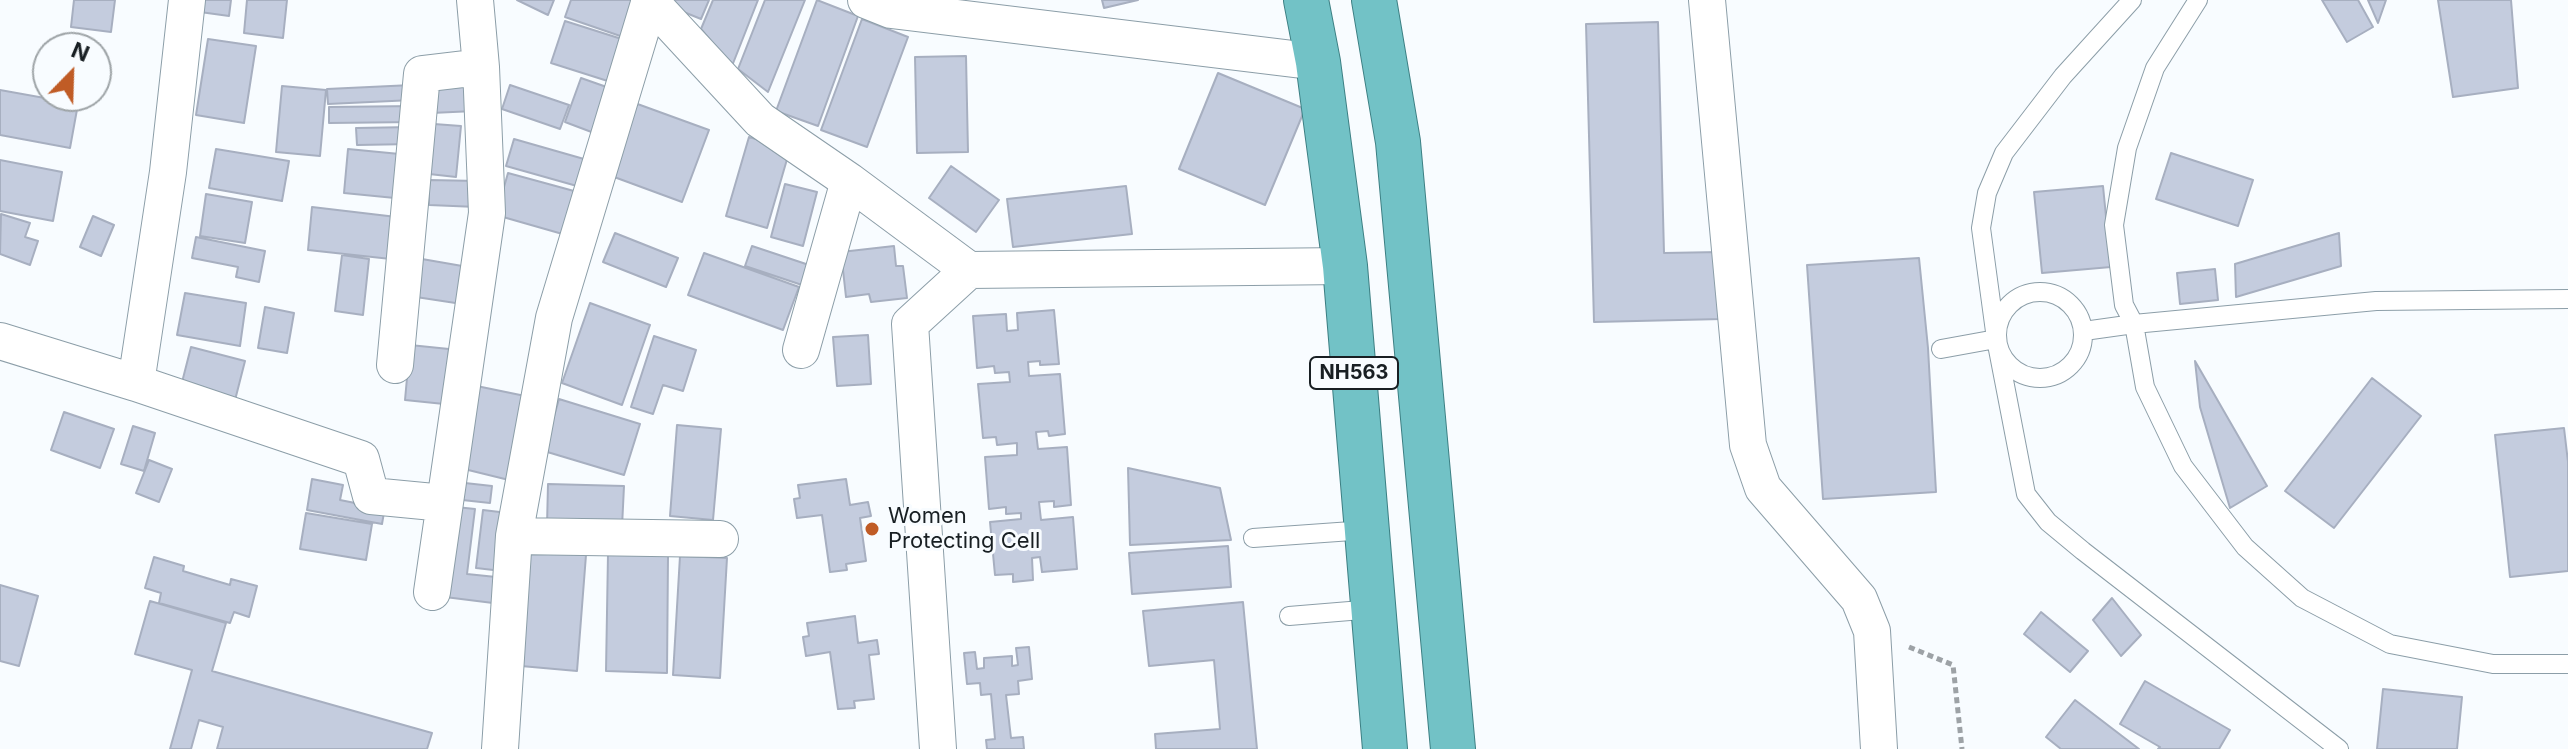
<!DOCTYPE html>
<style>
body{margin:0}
#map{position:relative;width:2568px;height:749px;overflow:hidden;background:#f8fcff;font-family:Inter,sans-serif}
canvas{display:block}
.north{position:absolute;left:32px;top:32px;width:80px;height:80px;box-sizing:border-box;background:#f8fcff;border:2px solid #9ea4a7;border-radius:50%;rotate:23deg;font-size:22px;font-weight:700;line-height:32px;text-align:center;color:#181f23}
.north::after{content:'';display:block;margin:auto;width:28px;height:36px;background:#c05c26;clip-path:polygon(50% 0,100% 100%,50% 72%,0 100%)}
</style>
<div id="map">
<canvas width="2568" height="749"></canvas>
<div class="north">N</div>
</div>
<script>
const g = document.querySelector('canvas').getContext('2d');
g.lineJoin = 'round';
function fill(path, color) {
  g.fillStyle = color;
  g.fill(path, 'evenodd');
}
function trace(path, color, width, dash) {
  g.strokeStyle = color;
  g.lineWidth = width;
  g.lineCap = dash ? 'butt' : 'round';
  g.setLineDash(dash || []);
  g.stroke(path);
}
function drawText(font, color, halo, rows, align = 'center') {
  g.font = font + ' Inter,sans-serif';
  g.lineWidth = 6;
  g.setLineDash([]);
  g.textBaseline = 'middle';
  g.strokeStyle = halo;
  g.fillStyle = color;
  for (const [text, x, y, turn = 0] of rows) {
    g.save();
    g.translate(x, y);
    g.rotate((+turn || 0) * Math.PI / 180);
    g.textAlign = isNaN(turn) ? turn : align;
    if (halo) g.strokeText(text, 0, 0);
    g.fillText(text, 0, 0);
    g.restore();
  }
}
const building = new Path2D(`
 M74,0h41l-4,32 -40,-5z
 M201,0h30l-2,16 -29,-4z
 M247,0h40l-4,38 -39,-5z
 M517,0h37l-6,15z
 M571,0h71l-13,39 -64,-22z
 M666,0h43l-8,19 -37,-15z
 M713,0h45l-26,66 -31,-37z
 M765,0h40l-37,92 -30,-23z
 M817,0l41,16 -40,110 -42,-15z
 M1102,0h36l-34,8z
 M2322,0h36l15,27 -26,15z
 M2368,0h18l-8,23z
 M2438,0h73l7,88 -65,9z
 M862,19l46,18 -41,110 -46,-17z
 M565,21l63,20 -14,42 -63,-20z
 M1658,22l6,231 56,-1 2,67 -128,3 -8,-298z
 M208,39l48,7 -12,77 -48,-8z
 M966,56l2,96 -51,1 -2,-96z
 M1218,73l87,36 -40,96 -86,-36z
 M581,78l37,13 -16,45 -37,-14z
 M474,83l1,28 -44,2 -1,-28z
 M412,85l1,15 -85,4 -1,-15z
 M510,85l59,20 -9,24 -58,-20z
 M282,86l44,4 -6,66 -44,-4z
 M0,90l78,14 -8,44 -70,-13z
 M632,102l77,28 -27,72 -76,-28z
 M415,106l1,16 -87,1v-16z
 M434,124l27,2 -5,51 -27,-3z
 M413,127v17l-56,1 -1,-17z
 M749,137l41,12 -23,79 -41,-12z
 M514,139l77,22 -7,27 -78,-22z
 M216,149l73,12 -7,40 -73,-13z
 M348,149l62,6 -5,44 -61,-6z
 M2171,153l82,27 -15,46 -82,-27z
 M0,160l62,12 -9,49 -53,-10z
 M951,166l48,34 -23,32 -47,-34z
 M508,173l77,21 -12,43 -77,-22z
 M429,180l49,1 -1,26 -48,-2z
 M785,184l32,8 -14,54 -32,-9z
 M1126,186l6,48 -119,13 -6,-48z
 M2103,186l8,81 -69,6 -8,-81z
 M206,194l46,8 -7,41 -45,-7z
 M312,207l93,11 -5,42 -92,-10z
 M1,214l29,9 -5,14 13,4 -8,24 -30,-11z
 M93,216l21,9 -13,31 -21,-9z
 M615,233l63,25 -12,29 -63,-25z
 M2339,233l2,33 -105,31 -1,-33z
 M196,237l69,14 -6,31 -23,-5 2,-10 -46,-9z
 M752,246l57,19 -7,20 -57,-19z
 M894,246l2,20h7l4,32 -36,4 -2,-8 -23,3 -5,-45z
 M704,253l95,34 -16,43 -95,-35z
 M342,255l27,4 -6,56 -28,-4z
 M1919,258l9,90 8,144 -113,7 -16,-234z
 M422,259l46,8 -6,37 -46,-7z
 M2215,269l3,31 -38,4 -3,-31z
 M185,293l61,10 -6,43 -63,-11z
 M590,303l60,22 -28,80 -60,-22z
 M265,307l29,6 -7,40 -29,-5z
 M1054,310l5,54 -19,1v-4l-12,1 1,14 31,-2 5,60 -16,2 -1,-5 -12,1 2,17 29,-2 4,58 -17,2v-6l-15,1 2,18 32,-3 4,52 -35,3 -2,-15 -8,1 1,22 -20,2v-8l-18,1 -5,-53 31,-3v-6l-15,1v-7l-17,2 -4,-52 32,-2v-12l-20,2 -1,-8 -13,1 -5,-54 32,-2 -1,-10 -14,1 -1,-7 -17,2 -4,-52 33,-2 1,17 11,-1 -1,-17z
 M868,335l3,49 -34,2 -4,-49z
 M654,336l42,14 -13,41 -20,-6 -10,29 -22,-7z
 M410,345l39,4 -5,55 -39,-4z
 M191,347l54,14 -12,47 -54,-14z
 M2195,361l72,125 -37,22 -30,-101z
 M2372,378l49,38 -87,112 -49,-37z
 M467,384l63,13 -17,84 -57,-14z
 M559,399l81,25 -16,51 -80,-24z
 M64,412l50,17 -14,39 -49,-18z
 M677,425l44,4 -8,91 -43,-4z
 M133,426l22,7 -11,38 -23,-7z
 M2564,428l4,34v109l-58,6 -15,-142z
 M149,460l23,9 -13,33 -23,-9z
 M1128,468l92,20 11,52 -101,5z
 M312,479l31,6 -3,15 20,4 26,-3 -4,23 -75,-14z
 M846,479l4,26 18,-3 3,14 -11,2 6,43 -20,3 1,6 -17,2 -8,-57 -25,3 -3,-19 6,-1 -2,-13z
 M456,482l36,4 -2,17 -37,-4z
 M548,484l76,2 -2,41 -75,-2z
 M456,507l19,2 -8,65 29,3 -3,26 -48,-6z
 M483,510l25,3 -6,58 -26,-3z
 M306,513l66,11 -6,36 -66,-11z
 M1228,546l3,41 -99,7 -3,-41z
 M530,550l56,5 -9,116 -56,-5z
 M608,554l60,2 -1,117 -61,-2z
 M680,556l47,2 -7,120 -47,-3z
 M154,557l30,9 -1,5 47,14 1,-6 26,7 -8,31 -15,-5 -4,11 -71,-20 2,-10 -16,-5z
 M0,585l38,11 -19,70 -19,-5z
 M2112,598l29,37 -20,21 -28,-36z
 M150,601l76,22 -14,48 220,62 -5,16h-210l6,-22 -24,-7 -8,29h-21l22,-79 -57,-16z
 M1243,602l14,147h-101l-1,-15 65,-5 -6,-69 -65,6 -6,-55z
 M2041,612l47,39 -18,21 -46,-38z
 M855,616l3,27 19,-3 2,14 -10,1 5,44 -20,2 1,7 -17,1 -8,-57 -24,4 -3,-19 6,-1 -2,-13z
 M1029,647l3,32 -14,2 1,13 -13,1 5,43 12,-1 1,12h-37l-1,-9 9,-1 -4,-45 -10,1 -1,-12 -13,1 -3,-31 11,-1 2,17 7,-1v-10l28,-2v10l6,-1 -2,-17z
 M2145,681l85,49 -11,19h-61l2,-2 -40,-23z
 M2383,689l79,8 -5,52h-80z
 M2075,700l64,49h-78l-15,-12z`);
fill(building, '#c4ccde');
trace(building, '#a7afc0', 2);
const service = new Path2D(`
 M2132,0l-69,76 -59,77 -17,40 -6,35 15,111 30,155 22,28 35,29 256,198
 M2198,0l-43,68 -28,80 -13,77 10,80 10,19 11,63 38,79 62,81 57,51 88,46 103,20h75
 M1997 335a43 43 0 1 1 86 0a43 43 0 1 1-86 0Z
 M2084,331l50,-7 242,-23 192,-2
 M1941,349l55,-10
 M1253,538l113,-8
 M1289,616l85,-7`);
const minor = new Path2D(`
 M649,0l111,120 89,61 120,89 376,-4
 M866,0l25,10 427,52
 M1707,0l41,445 15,43 96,111 13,32 7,118
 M0,341l136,42 225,76 10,37 73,7
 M801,350l48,-169
 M395,365l27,-291 59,-7
 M136,383l32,-211 19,-172
 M514,536l206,3
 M432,592l55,-379 -6,-146 -6,-67
 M500,749l14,-213 40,-218 96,-318
 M938,749l-28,-425 59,-54`);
const trunk = new Path2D(`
 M1306,0l12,62 27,204 40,483
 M1374,0l24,142 55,607`);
trace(service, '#8c9ea8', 20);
trace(minor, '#8c9ea8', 38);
trace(trunk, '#3c7f83', 46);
trace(new Path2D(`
 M1909,647l44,18 9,84`), '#9da2a6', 5, [6, 4]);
trace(service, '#fff', 18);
trace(minor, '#fff', 36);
trace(trunk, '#72c2c6', 44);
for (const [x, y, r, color] of [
 [872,529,8,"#c05c26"]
]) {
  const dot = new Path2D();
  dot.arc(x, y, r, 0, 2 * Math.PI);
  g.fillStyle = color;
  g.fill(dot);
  trace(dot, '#f8fcff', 3);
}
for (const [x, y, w] of [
 [1354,373,88]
]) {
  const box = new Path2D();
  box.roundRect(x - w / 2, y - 16, w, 32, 6);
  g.fillStyle = '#f8fcff';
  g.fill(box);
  trace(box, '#181f23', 2);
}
drawText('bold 20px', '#181f23', null, [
 ["NH563",1354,373]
]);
drawText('22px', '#181f23', '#f8fcff', [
 ["Women",888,516],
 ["Protecting Cell",888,541]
], 'left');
</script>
